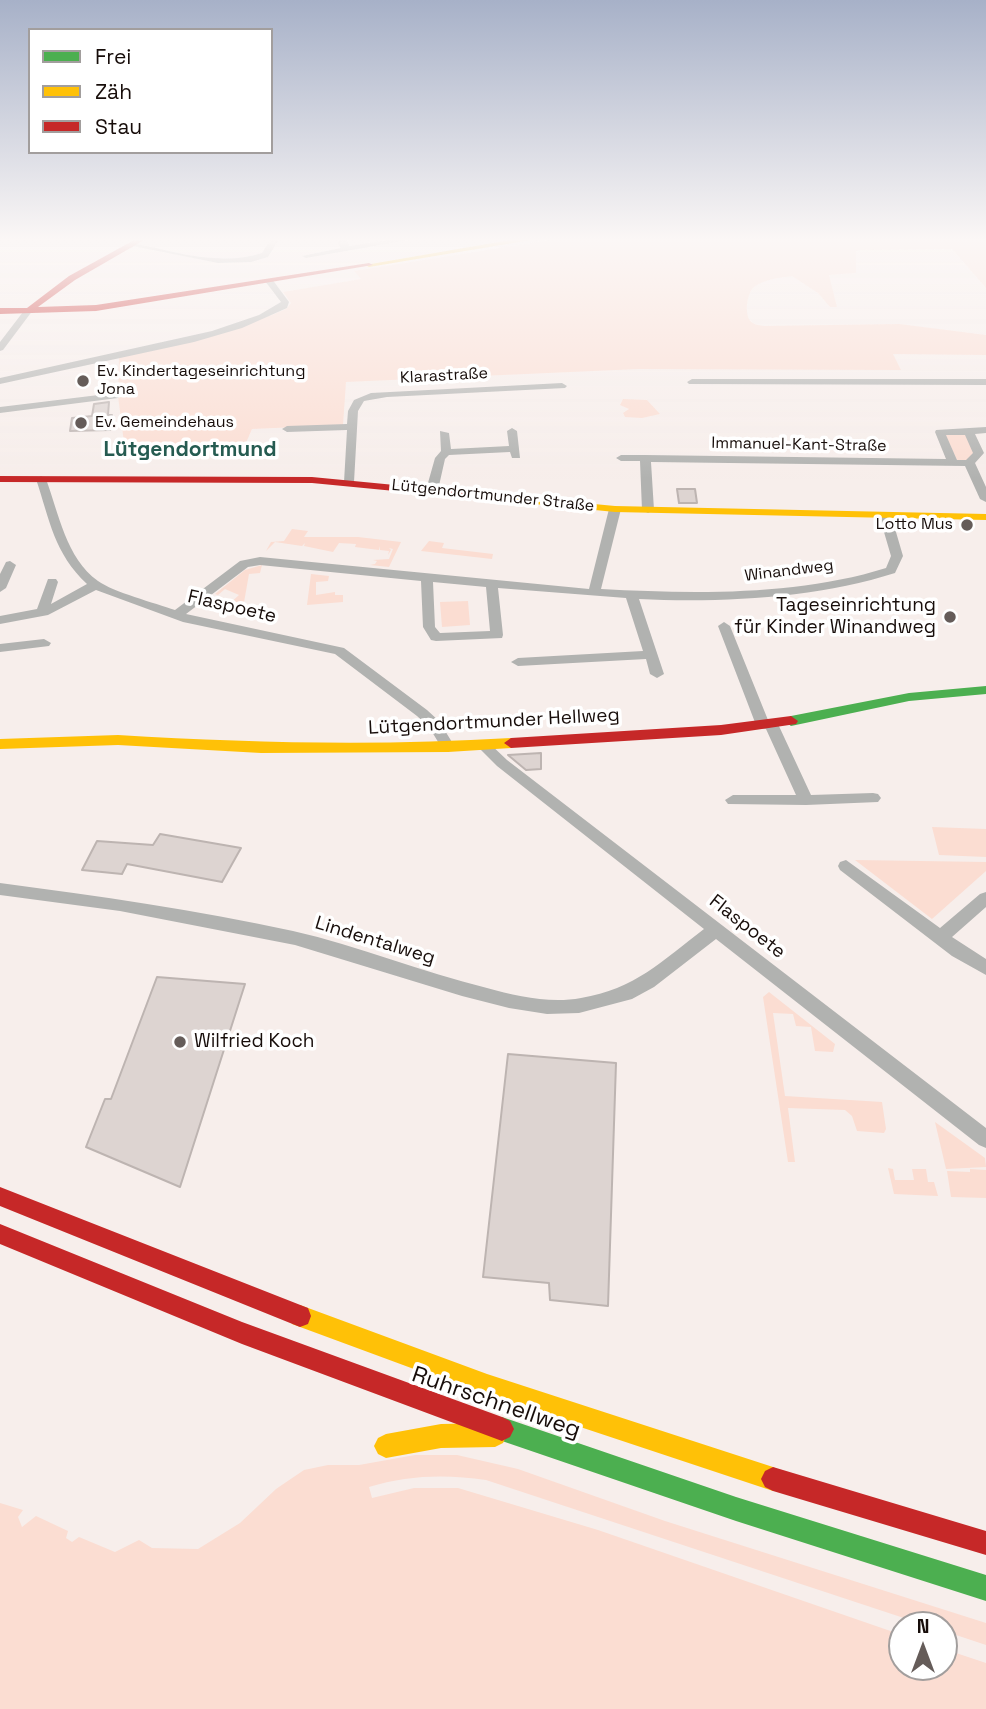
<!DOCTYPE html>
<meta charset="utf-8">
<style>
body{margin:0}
#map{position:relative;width:986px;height:1709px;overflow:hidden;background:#f7eeeb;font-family:"Space Grotesk",sans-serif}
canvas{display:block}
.legend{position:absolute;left:28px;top:28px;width:245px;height:126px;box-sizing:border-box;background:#fff;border:2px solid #a29e9d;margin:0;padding:9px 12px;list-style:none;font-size:21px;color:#170d0a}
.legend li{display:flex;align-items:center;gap:14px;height:35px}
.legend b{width:35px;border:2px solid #a29e9d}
.north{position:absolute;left:888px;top:1611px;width:70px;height:70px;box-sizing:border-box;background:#fff;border:2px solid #a29e9d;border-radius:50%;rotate:0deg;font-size:19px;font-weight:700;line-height:28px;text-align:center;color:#170d0a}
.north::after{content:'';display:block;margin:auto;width:24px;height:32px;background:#655c59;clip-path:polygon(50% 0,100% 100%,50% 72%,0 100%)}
</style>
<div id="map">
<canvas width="986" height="1709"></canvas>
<ul class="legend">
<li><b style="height:9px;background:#4caf50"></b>Frei</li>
<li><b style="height:9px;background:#ffc107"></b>Zäh</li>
<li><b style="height:9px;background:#c62828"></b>Stau</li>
</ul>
<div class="north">N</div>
</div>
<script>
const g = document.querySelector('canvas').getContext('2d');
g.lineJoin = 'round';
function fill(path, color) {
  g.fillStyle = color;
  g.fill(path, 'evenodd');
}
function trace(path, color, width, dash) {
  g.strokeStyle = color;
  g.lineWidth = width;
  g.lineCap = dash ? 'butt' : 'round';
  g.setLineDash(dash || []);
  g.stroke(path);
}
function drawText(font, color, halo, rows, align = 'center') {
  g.font = font + ' "Space Grotesk",sans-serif';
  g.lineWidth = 7;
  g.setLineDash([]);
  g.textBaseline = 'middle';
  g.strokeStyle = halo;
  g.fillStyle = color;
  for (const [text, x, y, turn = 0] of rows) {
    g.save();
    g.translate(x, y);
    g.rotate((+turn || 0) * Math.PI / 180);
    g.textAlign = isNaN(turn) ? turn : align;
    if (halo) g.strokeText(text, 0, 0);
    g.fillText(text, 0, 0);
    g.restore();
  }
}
fill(new Path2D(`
 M556,239h430v49l-34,-39 -91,1 -5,1v22l-27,2 8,32h-7l-12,-14 -26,-17c-13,2 -27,3 -38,11 -7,6 -9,24 -5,32 3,6 10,6 15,7l135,-2 87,11v20l-93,-1 8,16 -263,-1 -292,13 -3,43 -91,4 -7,16 -119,13 -8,-62 1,-39 153,-42 14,-6 5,-6 -8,-11 78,-13 -7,-8z
 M623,399l24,1 13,14 -18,4 -17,-1 -2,-4 6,-4 -9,-4z
 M965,433l11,19 -9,9 -10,-1 -12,-26z
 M292,529l16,2 -4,6h54l43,5 -12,25 -19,-2 5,-1 2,-3 -4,-1 16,-1 4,-10 -4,-1 2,2 -3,5 1,-4 -9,-1v-4l-1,4 -24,-3 1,-3 -17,-1 -6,9 -29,-6 1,-3 -3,3 -27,-4 -9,9 5,-9 13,-1z
 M429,541l15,2 -2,5 51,6 -1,5 -71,-8z
 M262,565l-2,8 -11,1 -6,34 -17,-1 13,-12 -14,-6 -7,6 -3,-1 30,-24z
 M311,574l18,2 -1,5 -12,1v13l19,-3v3h8v7l-36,3z
 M468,601l2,24 -28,2 -2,-25z
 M932,827l54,2v28l-47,-2z
 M855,860l131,2v9l-54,48z
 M769,992l66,52 -2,8 -18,-1 -4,-24 -15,-1 -3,-12 -20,-1 12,83 97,6 4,27 -2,4 -27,-2 -5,-15 -7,-6 -57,-2 7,54h-7l-25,-165z
 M935,1122l50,36 1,9 -40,2z
 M888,1168l5,1 2,11h19l-2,-11h14l2,13h6l4,14 -44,-2z
 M970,1169l16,1v28l-35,-1 -4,-26 23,1z
 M415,1455h42l61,14 147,52 321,102v22l-42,-14v-6h-19l-439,-145c-40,-6 -78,-5 -117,7l3,11 42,-10h44l140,42 304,105v32h42v-18l42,14v46h-986v-206l23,7 -5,7 4,10 14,-11 32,15 -2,7 6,4 7,-5 36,15 24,-12 13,8 46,1 42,-26 36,-34 28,-19 24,-5h31z`), '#fbddd2');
const building = new Path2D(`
 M109,402l-1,13h4l-2,15 -40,1 2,-13 20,-2 2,-12z
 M677,489h18l2,14h-18z
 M541,753v16l-15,1 -18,-15z
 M160,834l81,14 -19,34 -95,-18 -5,10 -40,-4 15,-29 56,4z
 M157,977l88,7 -65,203 -94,-40 19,-48h6z
 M508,1054l108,9 -8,243 -58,-6 -1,-17 -66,-6z`);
fill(building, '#ddd4d1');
trace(building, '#bdb4b1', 2);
fill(new Path2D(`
 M271,239h8l-11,18 -17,5 -33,1 -90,-18 4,-2c41,8 88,24 130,10z
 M339,239h8l2,7 45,-7h20l-108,19 -4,-2 39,-8 -3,-4z
 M266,279h6l17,23 -2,6 -45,20 -48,14 -194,42v-6l212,-47 47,-16 22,-13 -16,-21z
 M26,308l7,2 -30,40 -3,1v-9z
 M692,379h294v6l-297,-1 -2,-2z
 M562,383l5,3 -2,2 -178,9 -23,4 -6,10 -4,71 -5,3 -5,-3 3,-52 -60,2 -5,-3 5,-3 60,-2 1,-13 6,-11 17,-7z
 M115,393l5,3 -2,2 -118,15v-6z
 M986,427v6l-11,1 9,19 -9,10 11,24v15l-6,-3 -15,-33 -314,-4 3,48 -6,3 -6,-3 -2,-49h-19l-5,-3 5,-3h24l301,4 -11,-27 1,-2zM946,435h19l8,18 -7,7h-9z
 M512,428l5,3 3,27h-8l-2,-6 -61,3 -4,4 -7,31 -10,2 -2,-2 9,-32 6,-7 -1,-20 9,2 2,16 58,-3 -2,-15z
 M41,476l5,3c13,35 20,79 52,102 15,11 57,22 77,29l65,-49 20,-4 329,32 20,-80 6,-3 6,3 -20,80c92,5 196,7 285,-21l5,-12 -12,-41 6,-3 6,3 12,41 -8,17c-78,25 -174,30 -256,26l25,75 -7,4 -7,-4 -4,-15 -128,7 -7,-4 7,-4 125,-7 -17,-53 -128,-10 5,47 -1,3 -66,3 -5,-1 -8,-13 -2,-46 -161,-16 -12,2 -62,47 158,34 83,62 12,11 16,26 -7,5 -5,-2 -14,-23 -12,-11 -82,-62 -152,-32 -87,-32 -48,25 -48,9v-8l37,-7 11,-30h8l2,3 -7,22 36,-20c-33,-31 -37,-63 -51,-105zM433,582l53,5 4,44 -50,2 -5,-6z
 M10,561l6,4 -10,23 -6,4v-18l6,-12z
 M724,622l6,4 38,94 8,1 2,3 33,71 62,-2 5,1 3,4 -3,4 -72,3 -78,-1 -3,-4 8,-5h63l-30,-66 -8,-1 -2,-3 -38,-99z
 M44,639l7,4 -2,3 -49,6v-8z
 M483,740l5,2 19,18 479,368v20l-7,-3 -263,-206 -62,48 -22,12 -53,14 -32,1 -38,-6 -47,-12 -167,-51 -175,-34 -120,-16v-12c98,13 197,27 293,48 66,15 129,41 194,57 29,8 63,16 94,10 54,-9 81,-37 123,-69l-207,-163 -21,-21z
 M846,860l94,68 40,-34 6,-2v15l-34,30 34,22v16l-34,-19 -112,-86 -2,-4 2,-4z`), '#b1b2b0');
fill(new Path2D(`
 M986,686v8l-77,7 -118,25 -7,-5 7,-5 118,-23z
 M502,1417l234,80 250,78v26l-250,-80 -234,-80 -8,-4 -4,-8 4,-8z`), '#4caf50');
fill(new Path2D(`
 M516,239h21l-168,28 -4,-2z
 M488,494l127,12 371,8v6l-371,-8 -131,-13v-4z
 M118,735c131,8 262,11 393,3l7,5 -7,5 -63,4 -187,1 -143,-8 -118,4v-10z
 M300,1305l187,69 286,93 8,4 4,8 -4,8 -8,4 -286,-95 -195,-72 -3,-8 3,-8z
 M495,1423l8,4 4,8 -4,8 -8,4 -54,1 -55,10 -8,-4 -4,-8 4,-8 8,-4 55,-10z`), '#ffc107');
fill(new Path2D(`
 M136,239h10l-71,41 -37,27 58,-2 273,-42 4,2 -277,46 -96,3v-6h27l42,-32z
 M0,476l312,1 176,17 6,3 -6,3 -176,-17 -312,-1z
 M791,716l7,5 -2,3 -75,11 -210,13 -7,-5 7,-5 210,-13z
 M0,1187l308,121 3,8 -3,8 -8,3 -300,-121z
 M0,1224l242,98 260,95 8,4 4,8 -4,8 -8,4 -260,-97 -242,-100z
 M773,1467l213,64v24l-213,-64 -8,-4 -4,-8 4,-8z`), '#c62828');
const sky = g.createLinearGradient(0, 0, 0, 479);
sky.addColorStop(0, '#a7b1c8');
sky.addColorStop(0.5, '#fbf7f6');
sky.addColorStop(1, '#fbf7f600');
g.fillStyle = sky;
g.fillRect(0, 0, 986, 479);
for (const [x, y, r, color] of [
 [83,381,7,"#655c59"],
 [81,423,7,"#655c59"],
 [967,525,7,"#655c59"],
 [950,617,7,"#655c59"],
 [180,1042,7,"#655c59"]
]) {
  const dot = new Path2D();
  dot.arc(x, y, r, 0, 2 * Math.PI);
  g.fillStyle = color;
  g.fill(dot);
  trace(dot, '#fff', 2.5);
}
drawText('16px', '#170d0a', '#fff', [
 ["Ev. Kindertageseinrichtung",97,372],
 ["Jona",97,390],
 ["Ev. Gemeindehaus",95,423],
 ["Lotto Mus",953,525,"right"]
], 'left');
drawText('16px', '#170d0a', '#fff', [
 ["Klarastraße",444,376,-3],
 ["Immanuel-Kant-Straße",799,445,1],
 ["Lütgendortmunder Straße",493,496,6],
 ["Winandweg",789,571,-7]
]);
drawText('19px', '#170d0a', '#fff', [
 ["Tageseinrichtung",936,606],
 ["für Kinder Winandweg",936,628],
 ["Wilfried Koch",194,1042,"left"]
], 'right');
drawText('19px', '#170d0a', '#fff', [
 ["Flaspoete",232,607,13],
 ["Lütgendortmunder Hellweg",494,722,-3],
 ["Flaspoete",747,927,38],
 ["Lindentalweg",375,941,17]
]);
drawText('bold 21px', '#255b51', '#fff', [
 ["Lütgendortmund",190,450]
]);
drawText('23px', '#170d0a', '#fff', [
 ["Ruhrschnellweg",496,1403,19]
]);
</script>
